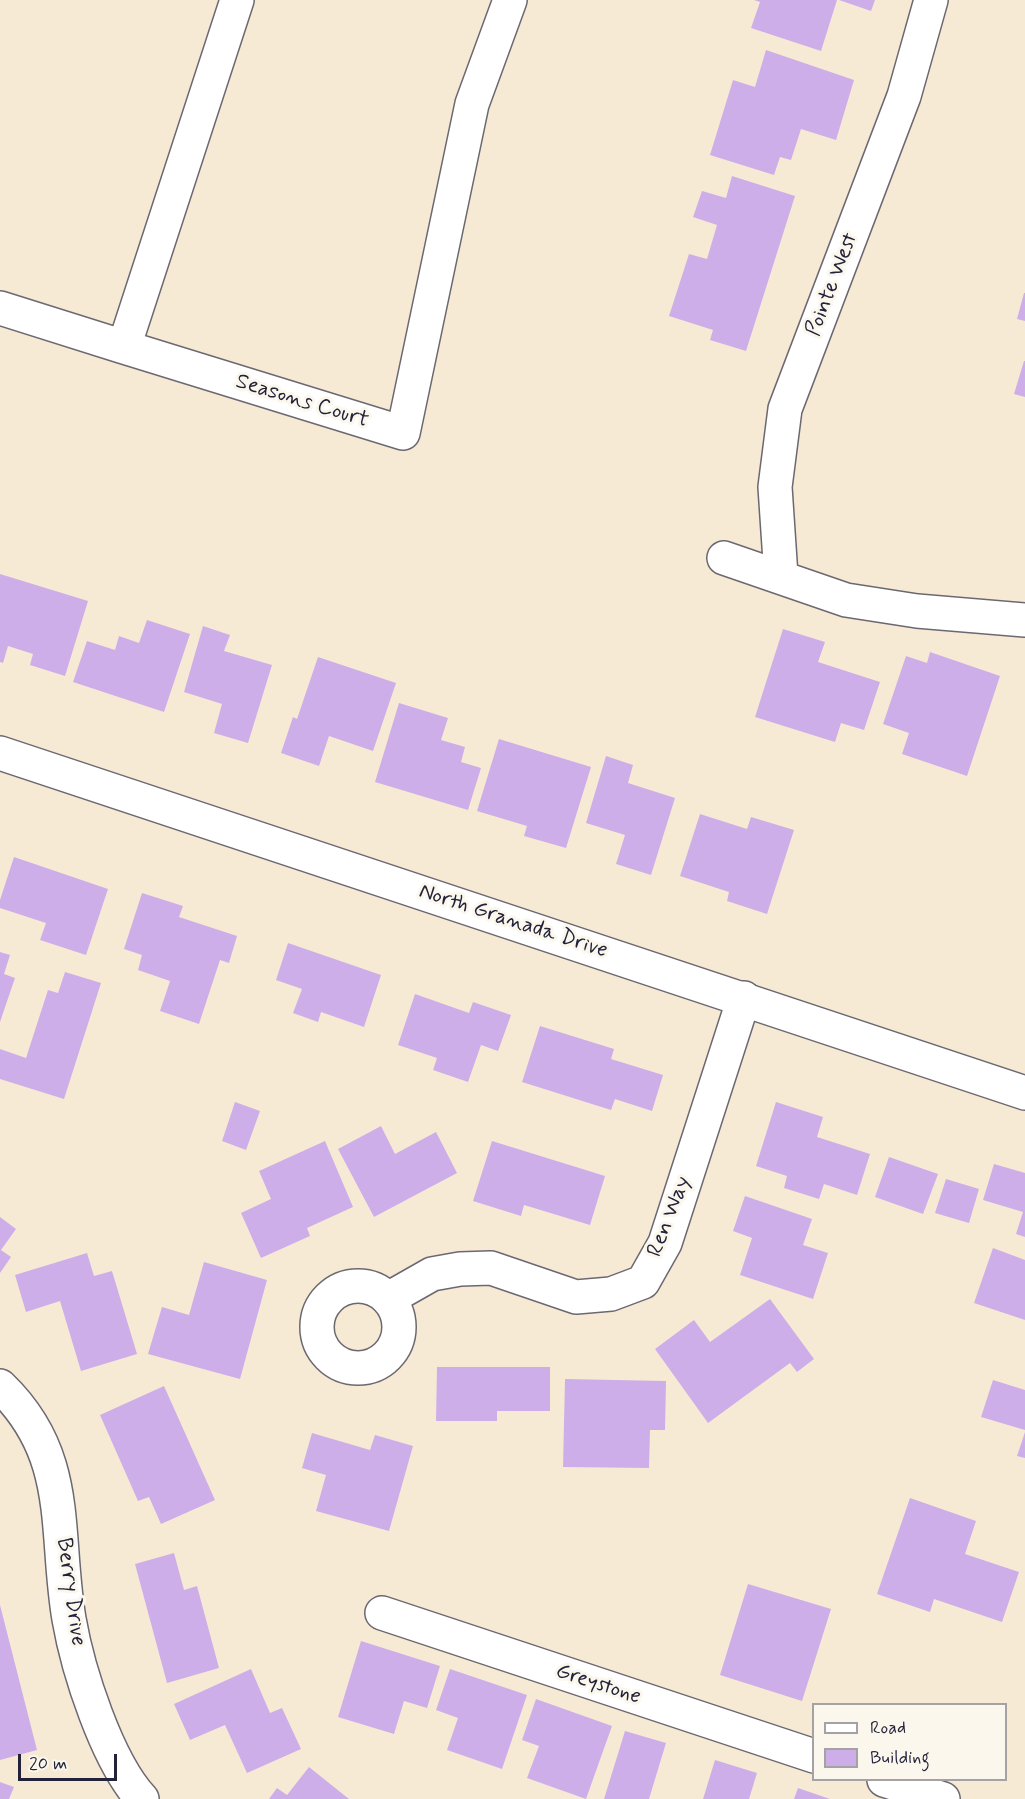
<!DOCTYPE html>
<style>
body{margin:0}
#map{position:relative;width:1025px;height:1799px;overflow:hidden;background:#f6ead5;font-family:Mynerve,sans-serif}
canvas{display:block}
.legend{position:absolute;left:812px;top:1703px;width:195px;height:78px;box-sizing:border-box;background:#fbf7ec;border:2px solid #a4a2a5;margin:0;padding:8px 10px;list-style:none;font-size:18px;color:#22223b}
.legend li{display:flex;align-items:center;gap:12px;height:30px}
.legend b{width:30px;border:2px solid #a4a2a5}
.scale{position:absolute;left:18px;top:1754px;width:99px;height:27px;box-sizing:border-box;border:3px solid #22223b;border-top:0;padding-left:8px;font-size:18px;line-height:21px;white-space:nowrap;color:#22223b;-webkit-text-stroke:4px #fbf7ec;paint-order:stroke}
</style>
<div id="map">
<canvas width="1025" height="1799"></canvas>
<ul class="legend">
<li><b style="height:8px;background:#fff"></b>Road</li>
<li><b style="height:16px;background:#ceaee9"></b>Building</li>
</ul>
<div class="scale">20 m</div>
</div>
<script>
const g = document.querySelector('canvas').getContext('2d');
g.lineJoin = 'round';
function fill(path, color) {
  g.fillStyle = color;
  g.fill(path, 'evenodd');
}
function trace(path, color, width, dash) {
  g.strokeStyle = color;
  g.lineWidth = width;
  g.lineCap = dash ? 'butt' : 'round';
  g.setLineDash(dash || []);
  g.stroke(path);
}
function drawText(font, color, halo, rows, align = 'center') {
  g.font = font + ' Mynerve,sans-serif';
  g.lineWidth = 6;
  g.setLineDash([]);
  g.textBaseline = 'middle';
  g.strokeStyle = halo;
  g.fillStyle = color;
  for (const [text, x, y, turn = 0] of rows) {
    g.save();
    g.translate(x, y);
    g.rotate((+turn || 0) * Math.PI / 180);
    g.textAlign = isNaN(turn) ? turn : align;
    if (halo) g.strokeText(text, 0, 0);
    g.fillText(text, 0, 0);
    g.restore();
  }
}
fill(new Path2D(`
 M754,0h83l-16,51 -70,-23 9,-26z
 M839,0h36l-4,11z
 M766,50l88,30 -18,60 -35,-11 -10,31 -11,-3 -6,18 -64,-20 23,-75 22,7z
 M732,176l63,20 -49,155 -36,-11 3,-10 -44,-14 20,-62 18,5 10,-34 -24,-8 9,-26 24,7z
 M1024,293h1v28l-8,-2z
 M1024,361h1v36l-11,-3z
 M0,574l88,27 -23,75 -35,-11 3,-11 -25,-8 -5,17 -3,-1z
 M147,620l43,14 -26,78 -91,-30 14,-41 28,9 4,-14 20,7z
 M203,626l27,9 -6,16 48,14 -24,78 -34,-10 8,-29 -38,-12z
 M783,629l42,13 -7,20 62,20 -16,48 -23,-7 -6,19 -80,-25z
 M930,652l70,24 -33,100 -65,-22 7,-21 -26,-9 23,-68 21,7z
 M318,657l78,26 -23,68 -44,-15 -10,30 -38,-13 12,-36 4,2z
 M399,703l49,15 -7,22 24,7 -4,15 20,6 -13,42 -93,-28z
 M499,739l92,28 -25,81 -42,-12 3,-10 -50,-15z
 M606,756l27,9 -5,18 47,15 -24,77 -35,-11 9,-29 -39,-12z
 M700,814l47,15 4,-12 43,13 -27,84 -40,-13 2,-9 -49,-16z
 M14,857l94,32 -22,66 -46,-15 6,-17 -46,-15v-8z
 M142,893l41,13 -4,11 58,19 -8,27 -9,-3 -21,64 -39,-13 10,-30 -32,-11 4,-15 -18,-6z
 M288,943l93,32 -17,52 -43,-15 -3,10 -25,-9 9,-24 -26,-9z
 M0,952l10,3 -6,19 11,4 -15,44z
 M65,972l36,11 -37,116 -64,-20v-30l26,9 22,-68 10,3z
 M415,994l54,19 4,-11 38,13 -13,36 -17,-6 -13,37 -35,-12 4,-12 -39,-13z
 M540,1026l74,23 -3,10 52,16 -11,36 -37,-12 -4,11 -89,-28z
 M235,1102l25,9 -14,39 -24,-9z
 M776,1102l47,15 -6,20 53,17 -13,41 -33,-11 -5,15 -35,-11 3,-12 -31,-10z
 M381,1126l14,28 41,-22 21,41 -83,44 -36,-68z
 M325,1141l28,66 -46,21 3,8 -49,22 -20,-45 30,-14 -12,-28z
 M492,1141l113,35 -15,49 -66,-20 -3,11 -48,-15z
 M889,1157l49,17 -15,40 -48,-17z
 M994,1164l31,9v64l-9,-3 7,-22 -40,-12z
 M946,1179l33,10 -10,34 -34,-10z
 M745,1196l67,23 -9,26 25,8 -15,46 -73,-24 12,-37 -19,-7z
 M0,1217l16,12 -15,21 10,7 -11,16z
 M993,1248l32,12v60l-51,-17z
 M87,1253l7,23 18,-5 25,83 -56,17 -21,-70 -34,11 -11,-37z
 M204,1262l63,18 -27,99 -92,-25 14,-47 27,8z
 M770,1299l44,60 -17,13 -7,-9 -82,60 -53,-74 39,-29 16,22z
 M437,1367h113v44h-53v10h-61z
 M565,1379l101,2 -1,49h-15l-1,38 -86,-1z
 M993,1380l32,10v40l-44,-13z
 M164,1386l51,114 -54,24 -12,-27 -11,4 -38,-86z
 M1025,1432v26l-8,-2z
 M312,1433l58,17 5,-15 38,11 -24,85 -73,-20 10,-36 -24,-7z
 M910,1498l66,23 -11,33 54,18 -17,50 -68,-23 -4,13 -53,-18z
 M174,1553l10,37 13,-4 22,82 -52,15 -32,-119z
 M748,1584l83,25 -29,92 -82,-26z
 M0,1605l37,145 -37,10z
 M361,1641l79,25 -13,42 -23,-7 -10,33 -56,-17z
 M251,1669l19,44 12,-5 19,41 -54,24 -22,-48 -35,15 -16,-36z
 M450,1669l77,26 -25,74 -55,-19 11,-32 -22,-8z
 M536,1699l76,27 -26,73 -59,-21 12,-32 -17,-6z
 M625,1731l41,12 -17,56h-45z
 M715,1760l42,13 -8,26h-46z
 M309,1767l40,32h-80l8,-11 10,7z
 M0,1782l14,5 -5,12h-9z
 M798,1788l32,11h-36z`), '#ceaee9');
const street = new Path2D(`
 M237,0l-113,347 279,86 69,-329 38,-104
 M0,308l124,39
 M724,558l122,42 71,11 108,9
 M781,576l-6,-89 10,-78 119,-313 27,-96
 M317 1327a41 41 0 1 1 82 0a41 41 0 1 1-82 0Z
 M388,1299l44,-25 28,-5 31,-1 85,29 35,-3 32,-12 22,-39 79,-245
 M0,1386c73,70 54,145 69,233 9,52 38,142 73,180
 M382,1613l432,143
 M884,1780l59,19`);
const secondary = new Path2D(`
 M0,753l1025,340`);
trace(street, '#6c6871', 36);
trace(secondary, '#6c6871', 36);
trace(street, '#fff', 33);
trace(secondary, '#fff', 33);
drawText('22px', '#22223b', '#fbf7ec', [
 ["Pointe West",833,285,-69],
 ["Seasons Court",302,402,17],
 ["North Granada Drive",513,922,18],
 ["Ren Way",670,1217,-69],
 ["Berry Drive",70,1592,82],
 ["Greystone",598,1685,18]
]);
</script>
